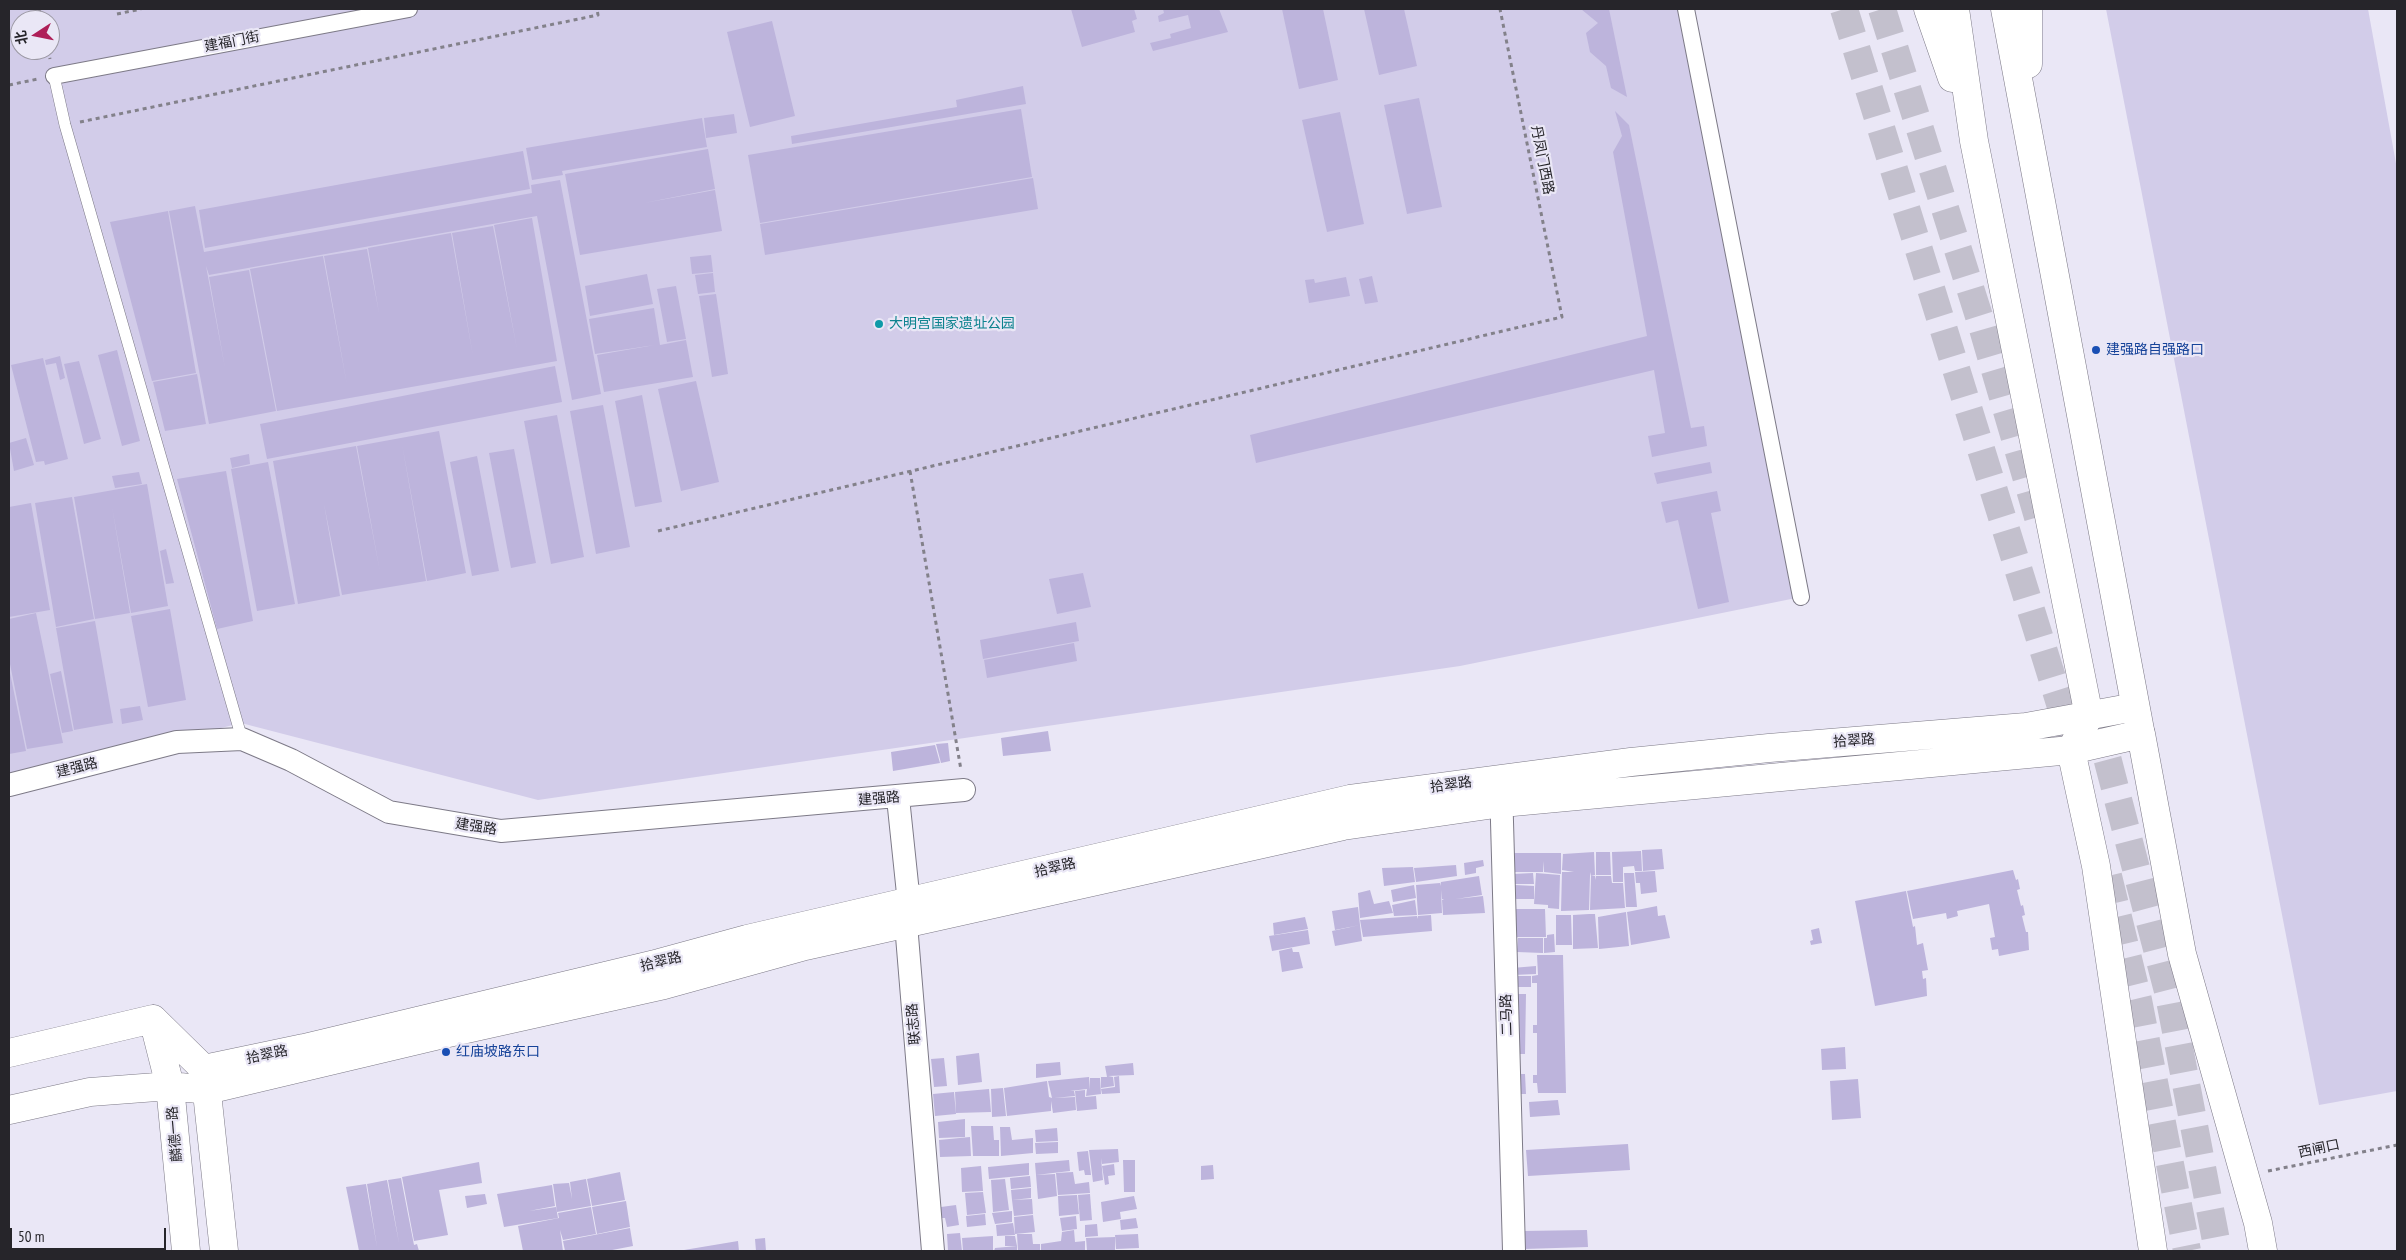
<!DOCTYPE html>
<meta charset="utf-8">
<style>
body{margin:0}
#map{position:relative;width:2406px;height:1260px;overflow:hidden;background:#eae7f6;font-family:"PT Sans Narrow","Noto Sans SC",sans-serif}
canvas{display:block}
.frame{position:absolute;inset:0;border:10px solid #26252a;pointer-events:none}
.north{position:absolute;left:10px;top:10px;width:50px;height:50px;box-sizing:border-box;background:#eae7f6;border:1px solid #9c99a4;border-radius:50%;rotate:259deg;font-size:14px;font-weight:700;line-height:20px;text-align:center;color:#26252a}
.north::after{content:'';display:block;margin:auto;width:18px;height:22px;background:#ae1f58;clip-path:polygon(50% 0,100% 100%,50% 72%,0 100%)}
.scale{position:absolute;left:10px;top:1228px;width:156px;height:22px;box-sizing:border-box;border:2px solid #26252a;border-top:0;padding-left:6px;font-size:15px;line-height:18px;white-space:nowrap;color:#26252a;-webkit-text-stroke:4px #eae7f6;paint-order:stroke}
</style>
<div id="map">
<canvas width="2406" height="1260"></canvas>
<div class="frame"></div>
<div class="north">北</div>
<div class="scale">50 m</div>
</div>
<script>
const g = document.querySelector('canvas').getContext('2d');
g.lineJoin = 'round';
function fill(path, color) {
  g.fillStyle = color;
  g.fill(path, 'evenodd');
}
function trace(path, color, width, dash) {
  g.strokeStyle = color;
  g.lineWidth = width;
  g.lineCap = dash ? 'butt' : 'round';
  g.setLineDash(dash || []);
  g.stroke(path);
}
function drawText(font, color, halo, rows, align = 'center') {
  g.font = font + ' "PT Sans Narrow","Noto Sans SC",sans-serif';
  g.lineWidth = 4.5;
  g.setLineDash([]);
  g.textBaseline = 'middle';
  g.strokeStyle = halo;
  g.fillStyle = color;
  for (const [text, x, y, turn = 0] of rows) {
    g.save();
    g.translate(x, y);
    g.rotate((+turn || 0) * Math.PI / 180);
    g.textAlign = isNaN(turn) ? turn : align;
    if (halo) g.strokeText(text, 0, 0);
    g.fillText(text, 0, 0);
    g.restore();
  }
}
fill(new Path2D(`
 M9,9h1679l113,588 -341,69 -922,134 -297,-77 -232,58zM20,20h30v30h-30z
 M2106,9h262l29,160v922l-78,14z`), '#d2cce9');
fill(new Path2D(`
 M1071,9h63l3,10 -5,2 3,11 -53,15z
 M1163,9h56l9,23 -75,19 -3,-8 21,-5 -1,-4 21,-6 -3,-13 -29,7 -1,-6 6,-3z
 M1282,9h41l15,71 -39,9z
 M1364,9h40l13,57 -38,9z
 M1581,9h28l18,88 -16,-9 -5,-22 -16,-14 -4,-19 12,-10z
 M772,21l23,95 -45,11 -23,-95z
 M1023,86l3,18 -234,40 -1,-8 166,-29 -1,-7z
 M1419,98l23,109 -35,7 -23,-109z
 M1021,109l11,68 -272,46 -12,-68z
 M1615,111l14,14 62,303 13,-2 3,20 -55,11 -4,-21 17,-3 -11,-63 -398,93 -6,-28 397,-99 -34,-184 9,-16z
 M1340,112l24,112 -37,8 -25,-112z
 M734,114l3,19 -31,5 -2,-20z
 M702,118l5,29 -145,24 1,4 -31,5 -6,-32z
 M708,149l7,40 -71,14 71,-13 7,41 -142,24 -15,-81z
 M523,151l7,38 -325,59 -6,-38z
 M1033,178l5,31 -273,46 -5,-31z
 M560,180l41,214 -29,6 -35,-184 -328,59 -3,-9 19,102 -16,-91 40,-7 27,141 -67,13 -40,-213 26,-5 9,46 328,-59 -1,-8z
 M168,211l28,162 -44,8 -42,-159z
 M532,218l25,143 -280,50 -27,-142 73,-13 24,129 -23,-129 43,-7 12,64 -11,-65 83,-15 22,123 -21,-123 41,-7 24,123 -23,-124z
 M711,255l2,17 -21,2 -2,-17z
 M713,273l2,19 -17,2 -3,-19z
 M647,274l6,30 -63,12 -5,-30z
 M1372,276l6,26 -13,2 -6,-25z
 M1346,277l4,19 -41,7 -4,-23 9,-1 1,4z
 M676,286l10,53 -19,3 -10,-53z
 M716,294l12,80 -16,3 -13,-81z
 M654,308l6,37 26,-5 7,37 -89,15 -7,-37 58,-10 -60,9 -6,-35z
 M117,350l23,91 -18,5 -24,-91z
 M60,356l5,22 -5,2 -4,-17 -10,2 -1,-5z
 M43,358l25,101 -23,6 -1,-4 -8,1 -25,-97z
 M79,361l22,78 -17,5 -20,-80z
 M555,366l7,36 -295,57 -7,-35z
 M197,374l9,50 -41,7 -12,-49z
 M696,381l23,101 -38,9 -23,-102z
 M642,395l20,107 -27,5 -20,-106z
 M603,405l27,142 -34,7 -26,-143z
 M557,415l27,142 -33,7 -27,-143z
 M439,431l27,142 -39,8 -25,-137 24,137 -84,14 -18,-91 16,92 -42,8 -25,-143 83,-15 24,126 -23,-126z
 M26,438l8,27 -20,6 -5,-28z
 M514,449l22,114 -25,5 -22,-115z
 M249,454l1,10 -18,4 -2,-10z
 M477,456l22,115 -27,5 -22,-114z
 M268,462l27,142 -38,7 -26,-142z
 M1710,462l2,11 -55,11 -3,-11z
 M226,471l27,150 -36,8 -40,-150z
 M139,472l3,12 -27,4 -3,-12z
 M147,484l21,122 -37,7 -19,-106 18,106 -35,6 -21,-122z
 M1717,491l4,20 -10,2 18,89 -31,7 -20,-89 -12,3 -5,-21z
 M72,497l22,122 -38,8 -21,-124z
 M31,503l19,107 -41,7v-110z
 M166,549l8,34 -8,1 -6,-33z
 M1083,573l8,34 -34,7 -8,-35z
 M170,609l16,91 -38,7 -17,-91z
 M36,613l27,130 -36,6 -18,-90v-40z
 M95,621l18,102 -39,7 -18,-102z
 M1076,622l3,19 -96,18 -3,-19z
 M1074,643l3,18 -90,17 -3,-18z
 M9,668l17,83 -17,3z
 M61,671l12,60 -11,2 -12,-59z
 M140,706l3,14 -21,4 -2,-15z
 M1048,731l3,20 -48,5 -2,-18z
 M948,743l2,18 -9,2 -5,-19z
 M935,745l5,18 -47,8 -2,-19z
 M1662,849l2,20 -21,2 -1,-21z
 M1641,851l1,20h-7l-1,-5 -11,1v15h-10l-1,-30z
 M1594,852l1,23 -4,1 -1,-4v4h-3h3l-1,34 -28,1 1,-39h12l-12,-2 1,-16z
 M1596,852h14l1,23h-15z
 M1514,853h47v21l-17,-2v-11l-1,11h-29z
 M1483,860l1,6 -8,2v5l-11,2 -1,-12z
 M1456,865l1,11 -41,6 -2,-14z
 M1413,867l2,15 -31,4 -2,-18z
 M2013,870l3,10 2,-1 2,10 -3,1 4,16 2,-1 2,10 -3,1 4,16h2l1,18 -30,6 -1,-7 -6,1 -2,-12 5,-1 -6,-33 -32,7 1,5 -11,3 -1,-6 -33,6 -6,-28z
 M1655,871l2,21 -16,2 -1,-11h-4l-1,-11z
 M1533,873l1,11h-21v-10z
 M1536,873l24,2 -1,34 -11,-1v-3l-14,-1z
 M1624,873h10l3,34h-11z
 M1479,876l3,19 -26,4 27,-3 2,17 -42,2 -1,-15h2l-2,-1 -1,-9 1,23 -24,2 -2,-30 24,-2v3l1,-4z
 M1591,876h4l1,4v-4h15l1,7h11l2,25 -35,2z
 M1414,885l2,13 -23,4 -2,-12z
 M1515,885l19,1v13h-18z
 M1370,890l4,14 15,-3 4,12 -33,5 -2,-25z
 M1906,891l7,36 2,-1 2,19 6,-2 5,27 -6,1 1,8 3,-1 1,18 -52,10 -20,-105z
 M1415,900l2,15 -23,1 -2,-11z
 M1657,906l1,10 7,-1 5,23 -39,7 -4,-33z
 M1358,907l2,18 -25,5 -3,-19z
 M1516,909h29l1,28h-32v-27z
 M1626,912l3,34 -30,3 -1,-32z
 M1589,914h6l3,34 -25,1v-34z
 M1431,915l1,16 -69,6 -3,-17 57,-4v3l1,-3z
 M1556,915h15l1,30h-16z
 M1305,917l3,12 -34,6 -1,-12z
 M1360,925l2,16 -27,5 -3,-15z
 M1819,928l3,15 -11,2 -1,-4 3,-1 -2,-10z
 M1308,930l2,14 -38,7 -3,-15z
 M1554,934l1,18 -11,1v-15h3v-3z
 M1518,938h25v15l-26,-1z
 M1292,948l1,4h6l4,16 -21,4 -3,-21z
 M1537,955h26l3,138h-28l-1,-10h-4v-8h4v-42h-4v-8h4v-42h-5v-7l6,-1z
 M1536,966v8l-23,1 -1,-7z
 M1514,976h17v11h-16z
 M1515,994h11l-1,60h-10z
 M1845,1047l1,22 -24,1 -1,-21z
 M979,1053l3,29 -24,3 -2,-29z
 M944,1058l3,28 -13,1 -3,-28z
 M1060,1062l1,13 -25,3v-14z
 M1133,1063l1,12 -26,1 5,1 1,9 -13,2v-11h6l-2,-11z
 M1515,1074h10l1,20h-11z
 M1119,1076l1,17 -18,1 -1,-5 14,-2 -1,-10z
 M1089,1077l1,13v-12h10l1,16 -15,2 1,-7 -17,2h4l1,5 -21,2 21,-1 1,13 -23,3 -2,-12v10l-44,5 -3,-28 43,-7 2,16 3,1 -4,-17z
 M1858,1079l3,39 -29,2 -2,-39z
 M1003,1088l3,28 -14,1 -1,-28z
 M989,1089l2,23 -35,1 -1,-21z
 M1085,1090v7l11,-1 1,13 -20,2 -2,-20z
 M954,1092l2,22 -21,2 -2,-22z
 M1558,1100l2,15 -30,2 -1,-15z
 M965,1119v18l-26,1 -1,-16z
 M971,1126h22l1,14h5v16h-26z
 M1000,1127h10l2,13 21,-2v15l-32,3z
 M1057,1128l1,13 -22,1 -1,-12z
 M970,1137l1,19 -31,1 -1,-17z
 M1058,1142v11l-22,1 -1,-11z
 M1628,1144l2,26 -102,6 -2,-26z
 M1118,1149l1,13 -17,2 -1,-6 2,22 -10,2 -4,-32z
 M1088,1151l3,24h-6l-1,-5 -5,1 -2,-19z
 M1069,1160l1,11 -34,4 -1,-12z
 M1123,1160h12v32h-11z
 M479,1162l3,21 -43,7 9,45 -34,6 -12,-64z
 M1029,1163v12l-40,4 -1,-12z
 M1114,1164l1,11 -7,1 1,8 -4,1 -3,-19z
 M1213,1165l1,14 -13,1v-14z
 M981,1166l2,25 -21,1 -1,-24z
 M620,1172l5,28 -33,6 -5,-27z
 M1073,1172l2,12 14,-2 1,11 -32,2 -2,-22z
 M1055,1174l2,22 -19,3 -2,-24z
 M1030,1176l1,11 -20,2 -1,-11z
 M401,1178l13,67 3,-1 2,7h-60l-13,-64 20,-3 11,63 -10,-63 20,-4 12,63 -11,-63z
 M586,1179l5,27 -34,6 -4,-28 16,-1 3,16 -2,-17z
 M1005,1179l4,31 -16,2 -2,-32z
 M552,1185l3,21 -26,5 27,-4 2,11 -54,9 -7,-33z
 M1031,1188v10l-19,2 -1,-10z
 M983,1192l3,21 -19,2 -2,-22z
 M485,1194l2,10 -20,4 -2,-12z
 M1090,1194l2,26 -12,1 -2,-26z
 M1077,1195l2,19 -20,2 -1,-20z
 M1134,1196l3,13 -17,3 1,7 -18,3 -2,-20z
 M1032,1199l1,15 -19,2 -2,-16z
 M626,1201l4,26 -33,7 -5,-27z
 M956,1205l3,20 -12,2 -2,-9h-4v-11z
 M591,1207l5,27 -33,6 -3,-10 3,21h-40l-2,-10 21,-4 -21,4 -3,-15 41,-8 -1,-5z
 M1012,1211v11l-17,2 -3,-11z
 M985,1214l1,11 -19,2 -1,-11z
 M1033,1215l2,17 -20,2 -1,-17z
 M1076,1216l1,13 -15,2 -2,-13z
 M1136,1218l2,10 -17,2 -1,-10z
 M1013,1223l2,12 -18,1 -1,-11z
 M1097,1224l1,12 -13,1v-12z
 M630,1228l3,18 -26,5h-42l-2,-10z
 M1074,1230l1,12 10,-1v10h-44v-7l20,-3 1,-9z
 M1587,1230l1,17 -64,2 -1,-18z
 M960,1233l2,18h-14l-1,-17z
 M1017,1234h15l1,10h7v7h-22z
 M1138,1234l1,14 -23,1 -1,-14z
 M993,1236v15h-30l-1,-13z
 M1005,1236h10l2,10h-12z
 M1115,1237v14h-28l-1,-13z
 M765,1238l1,13h-10l-1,-12z
 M738,1241l1,10h-55v-1z
 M1017,1246v5h-23l1,-3z`), '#bdb4dc');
trace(new Path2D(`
 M1844,9l228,733
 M1882,9l101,320 55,188
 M2097,719l72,276 49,256
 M2108,876l30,124 49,251`), '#c3c0cd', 28, [28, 14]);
const service = new Path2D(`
 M54,76l11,49 177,614`);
const pedestrian = new Path2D(`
 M1686,9l115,588
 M54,76l355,-67`);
const minor = new Path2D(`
 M9,785l168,-43 65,-3 49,21 98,52 112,19 463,-41
 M1501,786l13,465
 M898,798l11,105 -3,21 27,327`);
const tertiary = new Path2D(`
 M1928,9l24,69
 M1955,9l19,132 115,575 -18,34
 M2005,9l135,721
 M2028,64v-55`);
const secondary = new Path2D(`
 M2071,750l25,116 57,385
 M153,1019l17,67 16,165
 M9,1053l144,-34 51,50 100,-21 355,-85 88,-24 603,-140 281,-37 138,-14 257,-21 109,-20
 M205,1074l19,177
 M9,1110l81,-18 80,-6 38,4 232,-55 224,-50 141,-39 538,-120 159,-23 569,-53 70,-16 41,220 76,269 5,28`);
trace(service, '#7d7a87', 12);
trace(pedestrian, '#7d7a87', 18);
trace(minor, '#7d7a87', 24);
trace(tertiary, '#7d7a87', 29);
trace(secondary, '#7d7a87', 29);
trace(new Path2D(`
 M39,9l2,11
 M117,14l24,-5
 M48,50l2,9
 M9,85l29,-6
 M80,122l518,-107 -1,-6
 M910,471l51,299
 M658,531l904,-214 -62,-308
 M2268,1171l129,-26`), '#83818a', 3, [4, 4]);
trace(service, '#fff', 11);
trace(pedestrian, '#fff', 16);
trace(minor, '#fff', 22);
trace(tertiary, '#fff', 28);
trace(secondary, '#fff', 28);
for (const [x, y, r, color] of [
 [879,324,5,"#0f9aa8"],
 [2096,350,5,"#1a4fb4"],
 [446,1052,5,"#1a4fb4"]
]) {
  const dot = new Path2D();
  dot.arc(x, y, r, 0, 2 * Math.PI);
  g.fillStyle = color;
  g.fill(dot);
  trace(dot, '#eae7f6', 2);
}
drawText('14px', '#26252a', '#eae7f6', [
 ["建福门街",232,42,-11],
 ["丹凤门西路",1542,160,79],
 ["拾翠路",1854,741,-5],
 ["建强路",77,768,-14],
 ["拾翠路",1451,785,-8],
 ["建强路",879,799,-5],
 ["建强路",476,827,9],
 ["拾翠路",1055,868,-13],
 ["拾翠路",661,962,-14],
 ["二马路",1507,1015,-92],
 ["联志路",914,1024,-95],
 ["拾翠路",267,1055,-12],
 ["麟德一路",175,1134,-95],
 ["西闸口",2319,1149,-12]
]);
drawText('14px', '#0d838f', '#eae7f6', [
 ["大明宫国家遗址公园",889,324]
], 'left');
drawText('14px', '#164399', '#eae7f6', [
 ["建强路自强路口",2106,350],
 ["红庙坡路东口",456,1052]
], 'left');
</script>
